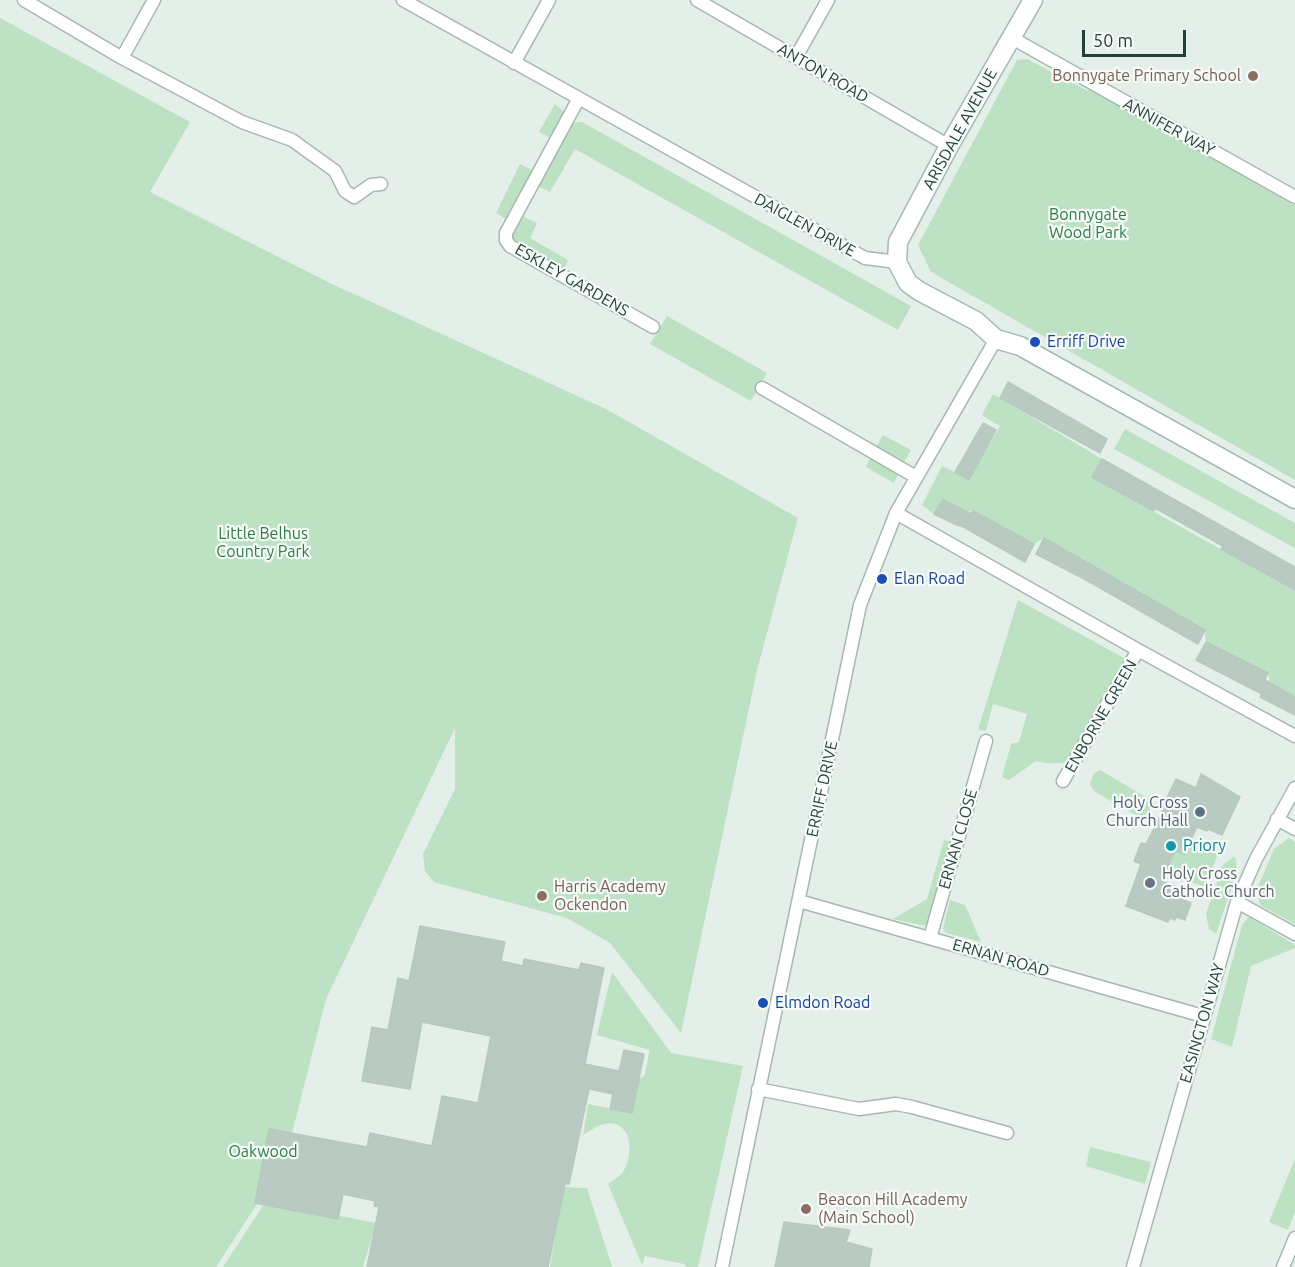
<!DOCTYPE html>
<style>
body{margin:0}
#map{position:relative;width:1295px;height:1267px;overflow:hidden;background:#e4efe9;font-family:Ubuntu,sans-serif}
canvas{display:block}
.scale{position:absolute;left:1082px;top:30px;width:104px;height:27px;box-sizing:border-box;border:3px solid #224237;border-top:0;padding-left:8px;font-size:18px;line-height:21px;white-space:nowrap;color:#224237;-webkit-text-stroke:4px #f6fbf8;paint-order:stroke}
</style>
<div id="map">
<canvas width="1295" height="1267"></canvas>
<div class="scale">50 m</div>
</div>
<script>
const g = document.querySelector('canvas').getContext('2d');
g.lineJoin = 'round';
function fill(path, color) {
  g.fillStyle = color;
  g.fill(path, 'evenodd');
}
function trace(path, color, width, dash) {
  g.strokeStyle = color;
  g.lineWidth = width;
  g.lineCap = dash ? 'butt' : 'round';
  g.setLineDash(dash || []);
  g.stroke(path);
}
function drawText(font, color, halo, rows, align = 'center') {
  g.font = font + ' Ubuntu,sans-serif';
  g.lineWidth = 4.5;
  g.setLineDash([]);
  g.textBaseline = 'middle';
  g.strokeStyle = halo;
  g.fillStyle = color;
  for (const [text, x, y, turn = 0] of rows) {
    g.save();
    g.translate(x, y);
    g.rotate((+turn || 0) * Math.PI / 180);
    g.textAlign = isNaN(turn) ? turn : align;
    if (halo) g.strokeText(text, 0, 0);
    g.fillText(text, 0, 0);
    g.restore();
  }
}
fill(new Path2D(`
 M0,18l190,104 -40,70 182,92 274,125 192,109 -41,152 -76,363 -71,-90 -43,-25 -133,-36 -9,-11 -2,-17 32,-65v-61l-129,271 -41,162 -69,106h-216z
 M1027,59l61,32 1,-4 206,119v274l-364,-208 -13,-27 99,-185z
 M555,104l10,9 -15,25 -11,-6z
 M582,122l329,184 -13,24 -323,-181 -25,43 -14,-7 35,-62z
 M520,164l12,6 -26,49 -10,-6z
 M520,215l17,8 -7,15 38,22 -4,10 -50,-28 -3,-8z
 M667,316l100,57 -16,28 -101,-57z
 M993,394l109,65 -10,18 203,114v106l-25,-14 -2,-10 -62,-31 -1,-12 -161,-92 -10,6 -61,-33 -7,1 -23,-12 -9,14 -12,-9 20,-39 27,13 31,-53 -18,-11z
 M1125,429l170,94v25l-181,-99z
 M883,435l28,15 -7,12 -28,-15z
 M871,456l28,17 -5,10 -28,-16z
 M1018,600l106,58 -8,15 1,7 -47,83h-23l-11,-2 -27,19 -7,-3 9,-33 8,-2 8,-28 -34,-10 -7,27 -8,-1z
 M1100,770l54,32 -10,18 -50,-29 -4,-7 4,-11z
 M1289,838l6,4v82l-35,-19 -3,-16 17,-40z
 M1191,839l28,12 -14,36 -48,-18 12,-4 6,-14 9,3z
 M944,840l10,2 -23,85 -38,-8 34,-20z
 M1233,857l3,1 1,14 -21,62 -7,-5 -3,-15 17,-49z
 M950,900l15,5 16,37 -35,-9 -3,-4z
 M1249,917l46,28v3l-44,18 -19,81 -21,-8 31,-114z
 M612,972l59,81 72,13 -45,201h-11l-3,-3 -39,-8 -3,9 -34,-81c5,-4 11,-7 15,-12 11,-17 10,-54 -19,-48 -7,2 -15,7 -21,11l5,-31 44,9 7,-35 5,-1 6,-27 -53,-15z
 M1090,1147l61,15 -6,22 -59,-18z
 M1295,1159v53l-7,18 -19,-8z
 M563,1187l24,1 25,79h-62z
 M266,1201l110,22 -13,44h-140z`), '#bce1c3');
const building = new Path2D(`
 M1008,382l99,57 -7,14 -100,-55z
 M983,423l13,7 -27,50 -14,-8z
 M1102,459l193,108v23l-74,-41 2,-3 -68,-38 -1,3 -62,-34z
 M943,500l28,14 2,-3 61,33 -9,18 -65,-37 -1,1 -25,-12z
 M1044,538l161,92 -7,14 -110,-63 -52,-27z
 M1206,642l62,31 -3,7 30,17v18l-35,-18 2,-3 -66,-34z
 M1201,774l39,23 -18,38 -14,-6 -1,2 -10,-4 -13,27 -9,-3 -14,30 19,7 -1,5 6,2 -2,5 8,3 -6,17 -9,-3 -1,3 -5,-2 -2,4 -42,-16 15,-42 -7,-3 7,-18 5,1 17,-33 -2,-1 15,-31 20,9z
 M420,926l85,16 -4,19 22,5 1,-7 55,11 2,-7 23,5 -19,96 34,7 5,-21 20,4 -12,59 -22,-4 3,-15 -24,-5 -20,95h-4l-17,83h-181l12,-60 -5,-1 1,-5 -32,-7 -5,25 -83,-16 14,-74 98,18 3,-14 62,13 10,-50 36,7 13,-67 -69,-14 -12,67 -48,-8 10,-54 16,3 10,-52 11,3z
 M784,1222l66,8 -4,12 26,7 -3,18h-94z`);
fill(building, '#b9cac2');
trace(building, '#b6c9c0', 1.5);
const street = new Path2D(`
 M24,0l98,58 120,64 50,18 43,31 10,20 9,6 17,-12 10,-1
 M403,0l462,258 32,4
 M697,0l252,146
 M1012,38l283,159
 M796,57l32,-57
 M122,58l32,-58
 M514,63l35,-63
 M579,98l-73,135v7l4,6 143,81
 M762,388l154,89
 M896,513l242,137 157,86
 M1063,781l75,-131
 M1277,819l18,10
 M799,901l404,115
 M1237,902l58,32
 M930,938l56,-197
 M758,1089l101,20 37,-5 16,3 95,26
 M722,1267l138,-662 36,-92 100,-174
 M1133,1267l104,-365 19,-43 39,-71
 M1283,1267l12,-29`);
const secondary = new Path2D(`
 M1033,0l-84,146 -51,96 -1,20 11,21 11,8 57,30 20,18 24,7 275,153`);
trace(street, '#a6b8b0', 15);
trace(secondary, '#a2bbb1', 21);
trace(street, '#fff', 12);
trace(secondary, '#fff', 18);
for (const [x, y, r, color] of [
 [1253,76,6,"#8d6e63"],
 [1035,342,6,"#1a4fb4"],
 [882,579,6,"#1a4fb4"],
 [1200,812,6,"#5c6f8a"],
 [1171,846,6,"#0f9aa8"],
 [1150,883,6,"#6b7280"],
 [542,896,6,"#8d6e63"],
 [763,1003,6,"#1a4fb4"],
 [806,1209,6,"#8d6e63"]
]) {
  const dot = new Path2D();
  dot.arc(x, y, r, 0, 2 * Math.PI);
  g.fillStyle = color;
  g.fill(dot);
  trace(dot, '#f6fbf8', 2);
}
drawText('16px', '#224237', '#f6fbf8', [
 ["ANTON ROAD",823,73,30],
 ["ANNIFER WAY",1169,127,29],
 ["ARISDALE AVENUE",960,129,-61],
 ["DAIGLEN DRIVE",805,225,29],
 ["ESKLEY GARDENS",572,280,30],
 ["ENBORNE GREEN",1101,716,-60],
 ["ERRIFF DRIVE",822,789,-78],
 ["ERNAN CLOSE",958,839,-74],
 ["ERNAN ROAD",1001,958,16],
 ["EASINGTON WAY",1202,1023,-74]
]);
drawText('16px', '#785e54', '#f6fbf8', [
 ["Bonnygate Primary School",1241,76,"right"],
 ["Harris Academy",554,887],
 ["Ockendon",554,905],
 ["Beacon Hill Academy",818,1200],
 ["(Main School)",818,1218]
], 'left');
drawText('16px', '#297c43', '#f6fbf8', [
 ["Bonnygate",1088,215],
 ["Wood Park",1088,233],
 ["Little Belhus",263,534],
 ["Country Park",263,552],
 ["Oakwood",263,1152]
]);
drawText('16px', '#164399', '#f6fbf8', [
 ["Erriff Drive",1047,342],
 ["Elan Road",894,579],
 ["Elmdon Road",775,1003]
], 'left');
drawText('16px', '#4e5e75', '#f6fbf8', [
 ["Holy Cross",1188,803],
 ["Church Hall",1188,821]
], 'right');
drawText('16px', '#0d838f', '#f6fbf8', [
 ["Priory",1183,846]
], 'left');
drawText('16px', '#5b616d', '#f6fbf8', [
 ["Holy Cross",1162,874],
 ["Catholic Church",1162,892]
], 'left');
</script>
